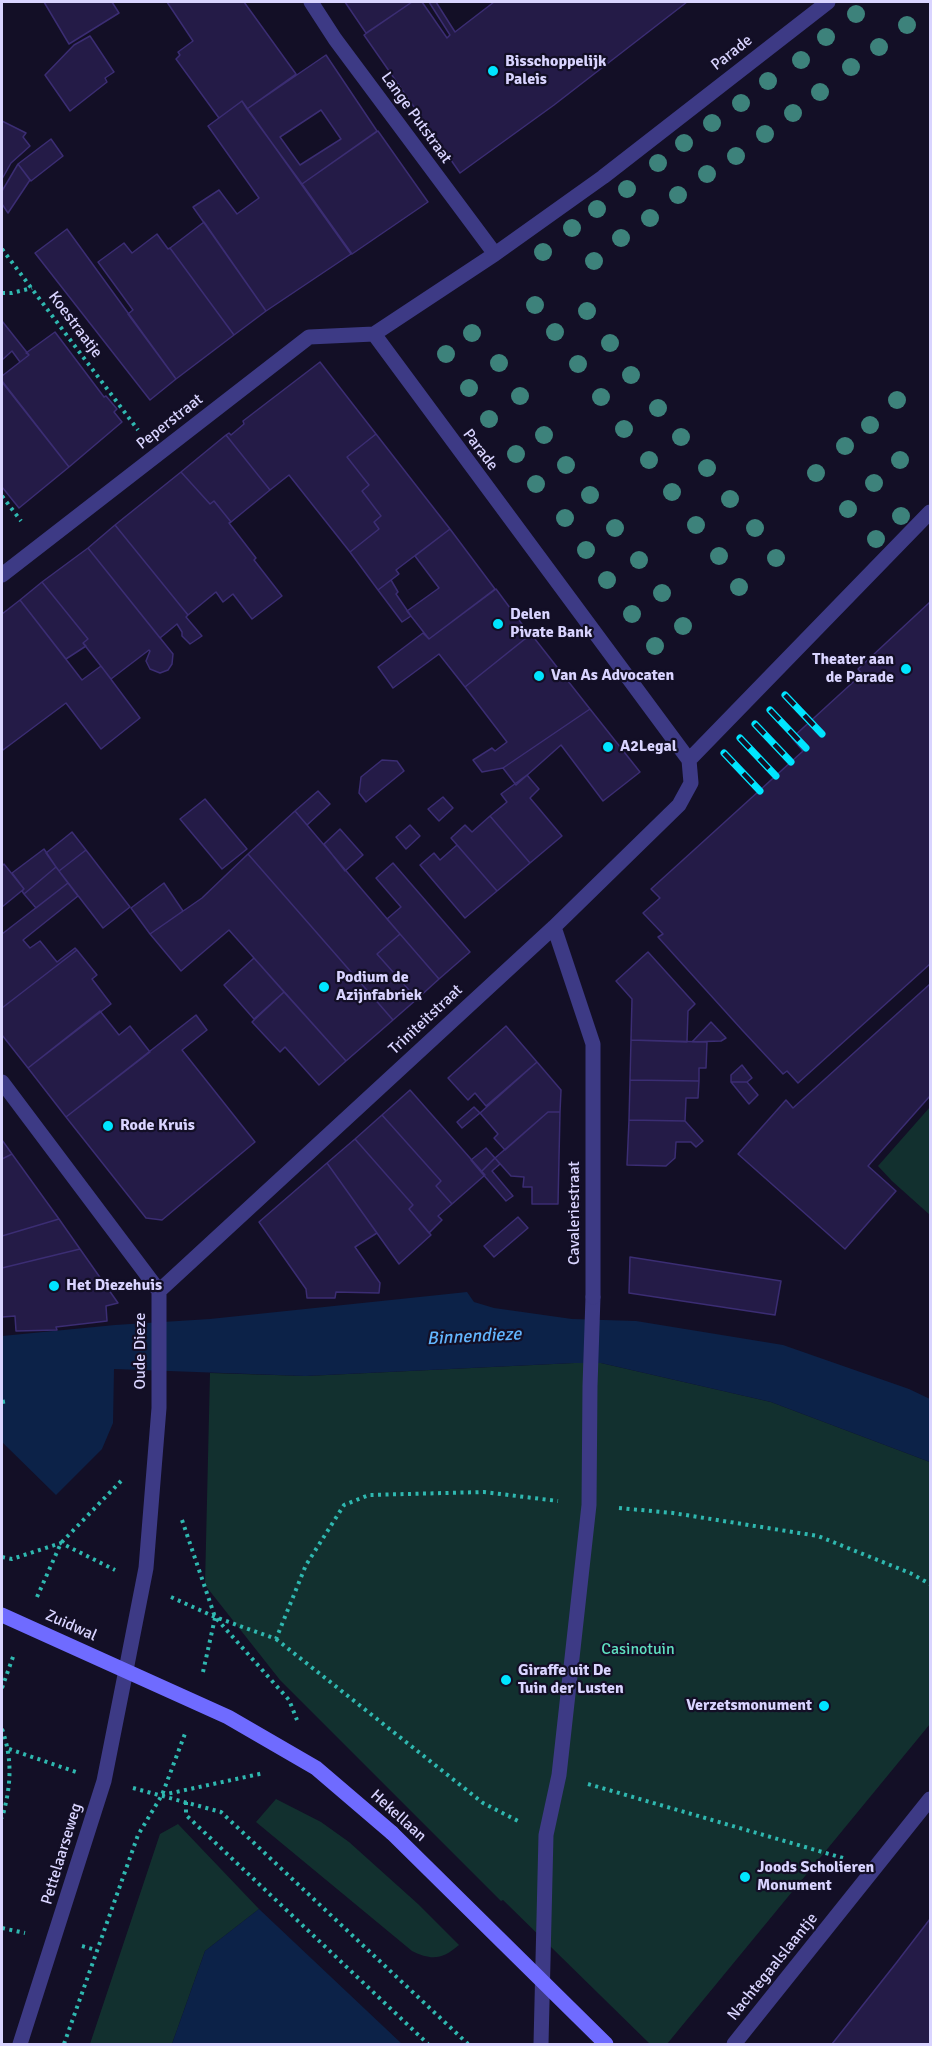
<!DOCTYPE html>
<style>
body{margin:0}
#map{position:relative;width:932px;height:2046px;overflow:hidden;background:#130f26;font-family:Signika,sans-serif}
canvas{display:block}
.frame{position:absolute;inset:0;border:3px solid #d9d4ff;pointer-events:none}
</style>
<div id="map">
<canvas width="932" height="2046"></canvas>
<div class="frame"></div>
</div>
<script>
const g = document.querySelector('canvas').getContext('2d');
g.lineJoin = 'round';
function fill(path, color) {
  g.fillStyle = color;
  g.fill(path, 'evenodd');
}
function trace(path, color, width, dash) {
  g.strokeStyle = color;
  g.lineWidth = width;
  g.lineCap = dash ? 'butt' : 'round';
  g.setLineDash(dash || []);
  g.stroke(path);
}
function drawText(font, color, halo, rows, align = 'center') {
  g.font = font + ' Signika,sans-serif';
  g.lineWidth = 4.5;
  g.setLineDash([]);
  g.textBaseline = 'middle';
  g.strokeStyle = halo;
  g.fillStyle = color;
  for (const [text, x, y, turn = 0] of rows) {
    g.save();
    g.translate(x, y);
    g.rotate((+turn || 0) * Math.PI / 180);
    g.textAlign = isNaN(turn) ? turn : align;
    if (halo) g.strokeText(text, 0, 0);
    g.fillText(text, 0, 0);
    g.restore();
  }
}
fill(new Path2D(`
 M930,1107v108l-38,-34 -14,-15z
 M574,1363h27l170,39 159,60v262l-263,320h-17l-147,-144 -2,1 -221,-221 -75,-95 5,-212 96,3z
 M276,1799l45,23 28,20 69,62 41,41c-16,14 -27,16 -47,6l-156,-129z
 M178,1824l81,85 -54,42 -33,93h-82l70,-210z`), '#12302f');
fill(new Path2D(`
 M467,1292l7,10 20,6 78,11 64,2 147,24 126,44 21,10v63l-159,-60 -170,-39h-27l-269,13 -191,-7 -1,54 -11,26 -46,46 -54,-53v-106l113,-11 95,-6z
 M259,1909l143,135h-230l33,-93z`), '#0c2248');
const building = new Path2D(`
 M44,2h68l7,11 -50,31z
 M167,2h77l52,72 -49,35 -5,-8 -23,17 -43,-59 4,-4 -2,-3 15,-11z
 M345,2h67l-46,31z
 M412,2h10l25,36 3,-3 -21,-33h7l19,30 39,-30h193l-133,103 -94,68 -96,-138z
 M90,36l24,36 -9,6 2,4 -37,29 -25,-36 29,-30z
 M326,55l51,76 -75,53 -55,-75zM321,110l20,29 -41,26 -20,-28z
 M242,101l109,153 -85,57 -73,-104 26,-17 18,24 22,-16 -51,-72z
 M2,121l24,12 -3,4 7,9 -19,17 -9,16z
 M378,131l50,71 -76,52 -50,-70z
 M51,139l12,17 -32,25 -13,-17z
 M18,164l12,16 -22,33 -6,-9v-13z
 M204,222l62,89 -32,24 -64,-87z
 M67,229l109,150 -26,21 -115,-147z
 M157,234l11,15 2,-1 64,87 -58,44 -48,-65 5,-4 -35,-48 26,-19 8,10z
 M2,321l27,34 -9,7 -8,-11 -10,9z
 M55,332l49,65 2,-1 11,13 -3,3 8,10 -53,45 -67,-86v-5l27,-21 -3,-2z
 M320,362l56,72 -29,23 22,28 -7,6 19,25 -7,6 5,7 -29,23 -61,-77 -19,15 -44,-55 3,-2 2,2 13,-11 -1,-3z
 M2,382l67,85 -50,41 -17,-21z
 M376,434l74,95 -54,41 3,4 -21,16 -28,-38 29,-23 -5,-7 7,-6 -19,-25 7,-6 -22,-28z
 M226,435l44,55 -39,32 -17,-21 -4,3 -29,-32z
 M181,472l29,32 4,-3 17,21 -2,1 27,35 -2,2 28,36 -30,23 -19,-25 -10,8 -7,-10 -28,23 -73,-90z
 M115,525l73,90 -2,2 16,19 -12,8 -8,-8v-4l-5,-8 -17,14 -72,-90z
 M450,529l45,60 -66,50 -22,-28 32,-23 -24,-32z
 M88,548l85,106 -1,10 -4,6 -8,3 -10,-4 -4,-8 4,-10 -1,-1 -38,29 -28,-36 5,-4 -46,-57z
 M391,580l7,12 -2,2 15,22 -9,6 -24,-32z
 M42,582l46,57 -5,4 3,3 -20,13 -46,-59z
 M496,589l34,46 -65,52 -26,-33 -46,34 -15,-21 45,-34 6,6z
 M20,600l62,80 19,-14 39,52 -39,31 -35,-46 -63,47 -1,-3v-133z
 M930,602v362l-132,119 -11,-12 -4,3 -40,-43 -85,-94 5,-3 -20,-21 17,-15 -9,-9 152,-138 -11,-13 70,-64 -4,-5z
 M531,634l59,75 -87,59 -21,4 -9,-12 19,-12 3,3 12,-9 -42,-55z
 M590,709l50,63 -37,29 -42,-56 -45,40 -13,-17z
 M382,760l15,1 7,10 -38,31 -7,-9 2,-16z
 M527,775l12,14 -9,9 32,38 -32,27 -40,-47 17,-14 -6,-8z
 M318,791l12,13 -23,21 -12,-14z
 M443,797l10,11 -14,13 -11,-12z
 M205,799l42,50 -25,20 -42,-50z
 M295,811l105,123 -23,20 40,45 -24,21 -145,-166z
 M490,816l40,47 -33,28 -46,-53 14,-13 7,7z
 M410,825l10,11 -14,13 -10,-12z
 M340,829l23,26 -18,16 -21,-27z
 M72,832l14,18 -27,21 -13,-18z
 M457,845l40,46 -32,27 -45,-53 14,-12 6,7z
 M44,849l12,18 -32,27 -2,-3 2,-2 -12,-16z
 M86,850l44,57 -27,21 -44,-57z
 M248,854l145,166 -47,41 -117,-131 -48,41 -31,-37 52,-36z
 M393,863l77,89 -31,27 -52,-60 14,-12 -25,-29z
 M4,864l20,25 -22,18v-41z
 M56,867l12,16 -32,25 -12,-14z
 M68,883l10,13 -55,44 7,8 10,-7 17,21 18,-14 2,2 -75,58v-74z
 M164,883l19,28 -33,23 -19,-26z
 M400,934l39,45 -22,20 -40,-45z
 M77,950l20,25 -5,4 19,25 -83,64 -26,-33v-27z
 M648,952l47,52 -7,7 -1,31 -56,-2 1,-41 -16,-18z
 M254,958l30,34 -30,27 -30,-34z
 M930,984v112l-62,70 28,25 -51,58 -107,-95 48,-54 7,8z
 M284,992l62,69 -27,24 -34,-38 -5,5 -28,-30z
 M100,1011l19,24 11,-9 20,26 -84,65 -38,-49z
 M196,1015l11,15 -25,20 73,92 -93,78 -16,-2 -80,-101z
 M711,1022l15,16 -5,3 -29,1z
 M506,1026l31,36 -51,44 -11,-13 -7,7 -20,-22z
 M631,1040l76,2 -1,26h-7v13l-69,-1z
 M537,1062l24,28 -1,22h-12l-43,38 -11,-12 4,-4 -18,-21z
 M742,1065l10,13 -5,4h-16v-7z
 M630,1080l69,1 -1,17h-12l-1,23 -56,-1z
 M731,1082h16l11,13 -9,9z
 M410,1090l75,85 -33,29 -16,-18 5,-5 -59,-66z
 M474,1107l6,6 -18,15 -5,-6z
 M548,1112h12l-2,92h-26v-17h-9l1,-10 -13,-1 -16,-18z
 M382,1115l59,66 -5,5 16,18 -14,12 4,4 -13,13 -20,-24 4,-4 -58,-66z
 M629,1120l56,1 18,20 -7,6 -5,-5h-15l-1,16 -9,8 -39,-1z
 M355,1139l58,66 -4,4 22,26 -32,29 -72,-101z
 M2,1140l10,14 -10,5z
 M486,1148l9,10 -14,14 -10,-12z
 M12,1154l47,65 -57,17v-77z
 M495,1158l5,6 -8,7 21,25 -7,5 -25,-29z
 M327,1163l50,70 -22,14 25,36 -1,10 -43,-1 -1,6h-28l-1,-9 -47,-67z
 M518,1217l10,11 -34,29 -10,-11z
 M59,1219l21,30 -78,19v-32z
 M80,1249l38,54 -12,3 1,15 -51,6 1,3 -41,1 -1,-15 -13,1v-49z
 M630,1257l151,24 -6,34 -146,-22z
 M930,1919v125h-98l65,-82z`);
fill(building, '#241b47');
trace(building, '#3b2d73', 1.5);
trace(new Path2D(`
 M2,249l136,181
 M2,293h10l20,-5
 M2,496l19,25
 M2,1402l6,-1
 M619,1508l54,5 145,23 92,37 20,11
 M182,1520l33,97 74,83 8,20
 M2,1557l10,2 49,-16 54,27
 M37,1597l24,-54 60,-62
 M171,1597l44,20 61,22 30,-74 38,-60 25,-10 115,-3 74,9
 M276,1639l207,164 37,19
 M203,1672l12,-54
 M2,1688l12,-34
 M2,1729c11,31 9,58 0,89
 M9,1749l67,23
 M588,1784l255,74
 M133,1788l88,24 247,232
 M162,1795l102,-22
 M186,1802v13l242,229
 M2,1928l23,5
 M82,1946l14,4
 M64,2044l74,-209 24,-40 24,-64`), '#2fb8b0', 4, [3, 4.5]);
trace(new Path2D(`
 M541,2044l5,-209 13,-60 30,-270 1,-119 3,-89`), '#3d3a85', 15);
trace(new Path2D(`
 M311,2l24,37 160,215
 M374,334l121,-80 108,-77 225,-175
 M374,334l315,426
 M2,575l307,-238 65,-3
 M689,760l241,-248
 M554,927l39,117v253
 M2,1082l157,209v117l-13,160 -20,102
 M159,1291l395,-364 125,-122 12,-22 -2,-23
 M734,2044l196,-245`), '#3d3a85', 15);
trace(new Path2D(`
 M20,2044l84,-263 22,-111`), '#3d3a85', 15);
trace(new Path2D(`
 M2,1615l226,102 88,51 76,65`), '#6f6bff', 15);
const rail = new Path2D(`
 M785,695l37,39
 M770,710l36,38
 M755,724l36,38
 M740,738l36,38
 M724,753l36,38`);
trace(rail, '#00e5ff', 7);
trace(rail, '#130f26', 4.5, [14]);
trace(new Path2D(`
 M392,1833l214,211`), '#6f6bff', 15);
g.fillStyle = '#3d827b';
for (const [x, y] of [
 [856,14],
 [907,25],
 [826,37],
 [879,47],
 [801,60],
 [851,67],
 [768,81],
 [820,92],
 [741,103],
 [793,113],
 [712,123],
 [765,134],
 [684,143],
 [736,156],
 [658,163],
 [707,174],
 [627,189],
 [678,195],
 [597,209],
 [650,218],
 [572,228],
 [621,238],
 [543,252],
 [594,261],
 [535,305],
 [587,311],
 [555,332],
 [472,333],
 [610,343],
 [446,354],
 [499,363],
 [578,364],
 [631,375],
 [469,388],
 [520,396],
 [601,397],
 [897,400],
 [658,408],
 [489,419],
 [870,425],
 [624,429],
 [544,435],
 [681,437],
 [845,446],
 [516,454],
 [649,460],
 [900,460],
 [566,465],
 [707,468],
 [816,473],
 [874,483],
 [536,484],
 [672,492],
 [590,495],
 [730,499],
 [848,509],
 [901,516],
 [565,518],
 [696,525],
 [615,528],
 [755,528],
 [876,539],
 [586,550],
 [719,556],
 [776,558],
 [639,560],
 [607,580],
 [739,587],
 [662,593],
 [632,614],
 [683,626],
 [655,646]
]) {
  g.beginPath();
  g.arc(x, y, 9, 0, 2 * Math.PI);
  g.fill();
}
for (const [x, y, r, color] of [
 [493,71,6,"#00e5ff"],
 [498,624,6,"#00e5ff"],
 [906,669,6,"#00e5ff"],
 [539,676,6,"#00e5ff"],
 [608,747,6,"#00e5ff"],
 [324,987,6,"#00e5ff"],
 [108,1126,6,"#00e5ff"],
 [54,1286,6,"#00e5ff"],
 [506,1680,6,"#00e5ff"],
 [824,1706,6,"#00e5ff"],
 [745,1877,6,"#00e5ff"]
]) {
  const dot = new Path2D();
  dot.arc(x, y, r, 0, 2 * Math.PI);
  g.fillStyle = color;
  g.fill(dot);
  trace(dot, '#130f26', 2);
}
drawText('16px', '#d9d4ff', '#130f26', [
 ["Parade",732,53,-38],
 ["Lange Putstraat",416,118,54],
 ["Koestraatje",75,325,53],
 ["Peperstraat",170,422,-38],
 ["Parade",480,450,53],
 ["Triniteitstraat",426,1020,-43],
 ["Cavaleriestraat",575,1213,-90],
 ["Oude Dieze",141,1351,-90],
 ["Zuidwal",71,1626,24],
 ["Hekellaan",398,1816,42],
 ["Pettelaarseweg",62,1854,-73],
 ["Nachtegaalslaantje",773,1967,-51]
]);
drawText('bold 16px', '#d9d4ff', '#130f26', [
 ["Bisschoppelijk",505,62],
 ["Paleis",505,80],
 ["Delen",510,615],
 ["Pivate Bank",510,633],
 ["Theater aan",894,660,"right"],
 ["de Parade",894,678,"right"],
 ["Van As Advocaten",551,676],
 ["A2Legal",620,747],
 ["Podium de",336,978],
 ["Azijnfabriek",336,996],
 ["Rode Kruis",120,1126],
 ["Het Diezehuis",66,1286],
 ["Giraffe uit De",518,1671],
 ["Tuin der Lusten",518,1689],
 ["Verzetsmonument",812,1706,"right"],
 ["Joods Scholieren",757,1868],
 ["Monument",757,1886]
], 'left');
drawText('16px', '#5fe0c0', '#130f26', [
 ["Casinotuin",638,1650]
]);
drawText('italic 18px', '#62b6ff', '#130f26', [
 ["Binnendieze",474,1337,-3]
]);
</script>
